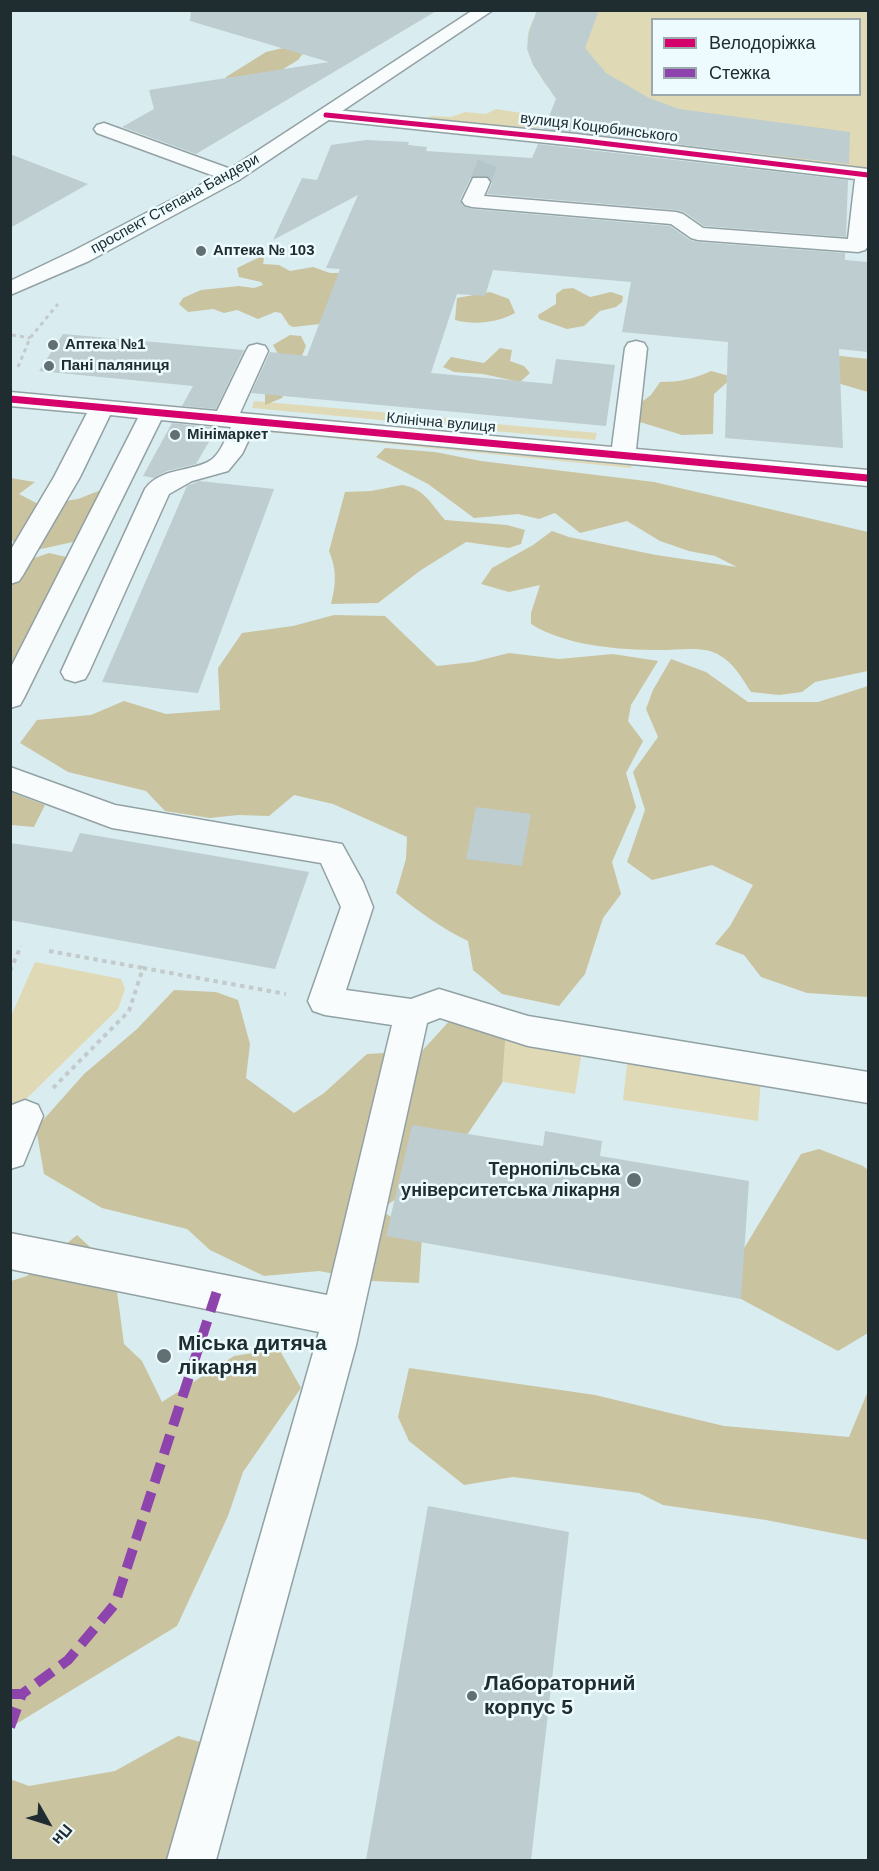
<!DOCTYPE html>
<meta charset="utf-8">
<style>
body{margin:0}
#map{position:relative;width:879px;height:1871px;overflow:hidden;background:#d9ecef;font-family:Arial,sans-serif}
canvas{display:block}
.frame{position:absolute;inset:0;border:12px solid #202d30;pointer-events:none}
.legend{position:absolute;left:651px;top:18px;width:210px;height:78px;box-sizing:border-box;background:#edfbfe;border:2px solid #9ba9ac;margin:0;padding:8px 10px;list-style:none;font-size:18px;color:#202d30}
.legend li{display:flex;align-items:center;gap:12px;height:30px}
.legend b{width:30px;border:2px solid #9ba9ac}
.north{position:absolute;left:18px;top:1793px;width:60px;height:60px;-webkit-text-stroke:4px #edfbfe;paint-order:stroke;rotate:129deg;font-size:16px;font-weight:700;line-height:24px;text-align:center;color:#202d30}
.north::after{content:'';display:block;margin:auto;width:21px;height:27px;background:#202d30;clip-path:polygon(50% 0,100% 100%,50% 72%,0 100%)}
</style>
<div id="map">
<canvas width="879" height="1871"></canvas>
<div class="frame"></div>
<ul class="legend">
<li><b style="height:8px;background:#d6006c"></b>Велодоріжка</li>
<li><b style="height:8px;background:#8e44ad"></b>Стежка</li>
</ul>
<div class="north">Пн</div>
</div>
<script>
const g = document.querySelector('canvas').getContext('2d');
g.lineJoin = 'round';
function fill(path, color) {
  g.fillStyle = color;
  g.fill(path, 'evenodd');
}
function trace(path, color, width, dash) {
  g.strokeStyle = color;
  g.lineWidth = width;
  g.lineCap = dash ? 'butt' : 'round';
  g.setLineDash(dash || []);
  g.stroke(path);
}
function drawText(font, color, halo, rows, align = 'center') {
  g.font = font + ' Arial,sans-serif';
  g.lineWidth = 5;
  g.setLineDash([]);
  g.textBaseline = 'middle';
  g.strokeStyle = halo;
  g.fillStyle = color;
  for (const [text, x, y, turn = 0] of rows) {
    g.save();
    g.translate(x, y);
    g.rotate((+turn || 0) * Math.PI / 180);
    g.textAlign = isNaN(turn) ? turn : align;
    if (halo) g.strokeText(text, 0, 0);
    g.fillText(text, 0, 0);
    g.restore();
  }
}
fill(new Path2D(`
 M539,11h329v158l-192,-26 -130,-58c-17,-26 -28,-46 -7,-74zM652,20h208v74h-208z
 M496,109l51,8 25,-7 40,22 -1,5 -35,-7 -159,-9 15,-5 19,1 14,-5 21,2z
 M254,401l205,18 -2,8 -205,-19z
 M484,423l113,10 -2,7 -112,-10z
 M271,428l360,36v4l-362,-36z
 M35,962l86,17 4,10 -7,20 -99,97 -8,-2v-88z
 M453,1030l129,21 -7,43 -131,-22z
 M628,1056l133,21 -3,44 -135,-21z`), '#e0d9b6');
fill(new Path2D(`
 M296,45l9,6 -7,9 -31,19 -42,5 1,-7 40,-25z
 M260,257l4,1 -1,6 16,1 11,6 23,-4 17,6h11l-21,51 -27,3 -4,-2 -8,-12 -6,-1 -17,7 -21,-9 -13,3 -11,-4 -25,3 -9,-8 4,-6 18,-8 38,-4 15,2 9,-3 -2,-3 -22,-5 -2,-9z
 M573,288l17,9 21,-5 12,4 -1,6 -6,5 -16,4 -16,15 -17,3 -28,-10 -1,-4 18,-11v-10l7,-5z
 M490,292l19,7 6,14c-18,10 -41,12 -60,7l2,-22z
 M290,335l11,1 5,10 -17,41 -7,11 -17,7v-30l13,-21 -5,-9z
 M500,348l12,2 -2,11 14,5 6,7 -10,9 -37,-8 -29,-2 -11,-5 8,-10 33,6z
 M841,356l27,3v33l-34,-10 -7,-22z
 M711,371l22,6 -19,17 -1,40 -31,1 -42,-13 -1,-18 12,-9 9,-13c19,0 34,-3 51,-11z
 M385,448l50,4 46,9 173,21 214,50v139l-53,11 -13,10 -23,3 -28,-3c-11,-17 -20,-34 -41,-41 -15,-4 -35,-1 -50,-1 -41,0 -94,-4 -129,-26v-11l9,-28 -31,7 -28,-8 11,-16 41,-23 19,-14 17,6 87,18 81,12 -22,-11 -26,-5 -29,-10 -33,-20 -47,12 -25,-20 -16,6 -21,-5 -44,4 -46,-34 -52,-27z
 M10,478l25,4 -16,12 21,11 38,-6 23,-9 14,26 -33,24 -59,13 -12,-14z
 M402,485c22,3 29,19 43,35l62,5 18,5 -4,14 -12,4 -43,-6 -45,28 -43,33 -47,1c5,-20 6,-34 -2,-53l16,-59 26,-1z
 M49,553l30,7 -68,108v-102z
 M334,615l51,1 52,50 36,-4 36,-9 50,6 54,-5 45,7 -27,44 -3,16 15,20 -17,32 10,34 -24,55 9,32 -18,24 -18,56 -26,32 -57,-12 -29,-24 -5,-29c-27,-13 -49,-29 -72,-48l10,-34 1,-22 -74,-33 -39,-9 -25,21 -31,-1 -28,3 -45,-7 -19,-20 -78,-19 -48,-29 17,-23 54,-5 33,-14 42,13 54,-4 -2,-42 24,-35 51,-7z
 M671,659l35,13 42,30h70l50,-16v311l-61,-4 -46,-16 -17,-22 -29,-11 15,-18 23,-41 -41,-20 -60,15 -25,-18 18,-52 -12,-38 25,-35 -12,-28 7,-19z
 M10,792l35,13 -11,22 -23,-2z
 M174,990l42,2 22,8 12,44 -4,34 48,35 30,-20 43,-39 55,-3 30,-33 54,9 -4,56 -33,49 -36,41 -53,37 42,26 -3,47 -47,-2 -53,-10 -55,5 -54,-26 -23,-21 -85,-21 -58,-34 -8,-46 48,-54 53,-45z
 M819,1149l44,17 5,4v163l-30,18 -97,-52 -1,-44 61,-101z
 M77,1235l37,34 10,75 18,17 20,41 72,-46 45,-7 22,39 -58,84 -15,44 -51,110 -166,101v-446l16,-5z
 M409,1368l186,27 129,31 125,11 19,-46v149l-102,-20 -103,-15 -24,-12 -126,-16 -49,8 -55,-44 -11,-24z
 M178,1736l49,13 -10,103 -4,8h-202l-1,-81 19,7 86,-15z`), '#cac39f');
fill(new Path2D(`
 M191,10h247l-242,144 -74,-27 32,-18 -5,-19 180,-28 -139,-41z
 M537,10h62l-14,38 21,25 43,25 30,11 171,23 -1,32 -305,-35 12,-30 -23,-34 -6,-16 2,-17z
 M366,140l43,2 -1,3 19,2 -1,4 106,7 6,-14 310,36 -2,57 -142,-11 -20,-14 -8,-2 -189,-16 5,-11 -5,-7 -16,1 -11,23 3,6 9,3 198,17 20,14 8,2 147,11v7l23,2v90l-29,-3 4,99 -118,-10 3,-96 -106,-10 9,-50 -138,-12 -8,26 -28,-2 -26,79 121,11 4,-25 59,6 -9,61 -355,-33 19,-41 37,4 33,-87 -14,-1 32,-73 -85,45 29,-62 15,2 14,-35z
 M10,154l78,30 -78,44z
 M63,334l181,16 -28,59 -34,-3 11,-20 -154,-15z
 M172,423l45,5 -21,36 -29,7 -13,7 -11,-2z
 M199,481l75,8 -76,204 -96,-11 85,-196z
 M476,807l55,7 -9,52 -56,-7z
 M80,833l229,39 -34,97 -265,-49v-77l62,9z
 M412,1125l131,21 2,-15 57,10 -2,15 149,25 -8,118 -355,-63z
 M428,1506l141,26 -38,328h-165z`), '#becdcf');
trace(new Path2D(`
 M480,182l10,-25`), '#b4c6c9', 20, [20, 10]);
const minor = new Path2D(`
 M326,109l250,25 292,35v77l-3,4 -7,2 -160,-12 -7,-2 -20,-14 -199,-17 -7,-2 -3,-4 11,-23h14l3,4 -6,14 192,16 7,2 20,14 145,11 7,-60 -279,-33 -257,-27 -2,-4 2,-4z
 M104,123l135,49 3,4 -3,4h-14l-128,-47 -3,-4 3,-4z
 M636,341l8,2 3,5 -11,101 232,21v16l-614,-57 -12,25 -14,17 -36,10 -23,13 -80,178 -4,7 -10,3 -10,-3 -4,-7 84,-183c15,-22 49,-17 66,-29 10,-7 15,-23 20,-33l-70,-7 -137,278 -4,7 -10,3v-39l128,-251 -28,-3 -30,62 -57,98 -4,6 -9,3v-33l44,-74 33,-64 -77,-7v-14l207,19 29,-60 3,-5 8,-2 8,2 3,5 -28,62 372,34 13,-99 3,-5z
 M10,767l105,38 227,39 21,38 10,25 -27,83 65,9 28,-10 89,27 340,56v31l-340,-57 -88,-28 -13,5 -71,322 -140,515h-49l152,-528 -309,-63v-36l317,62 65,-270 -67,-10 -12,-4 -5,-10 33,-94 -20,-44 -209,-35 -102,-38z
 M25,1100l13,5 5,11 -20,49 -13,4v-61l2,-3z`);
const major = new Path2D(`
 M473,10h20l-254,170 -150,81 -79,34v-14l63,-30 152,-79z`);
trace(minor, '#92a1a4', 3);
trace(major, '#92a1a4', 3);
trace(new Path2D(`
 M12,335l18,3
 M18,367l12,-29 28,-34`), '#c4cacc', 3, [4, 4]);
trace(new Path2D(`
 M49,951l94,17
 M10,971l11,-25
 M53,1088l76,-77 14,-43 143,26`), '#c4cacc', 4, [4.5, 4.5]);
fill(minor, '#f9fcfd');
fill(major, '#f9fcfd');
trace(new Path2D(`
 M10,1694h12l46,-34 47,-56 102,-313
 M10,1727l12,-33`), '#8e44ad', 10, [20, 10]);
trace(new Path2D(`
 M326,115l250,25 292,35`), '#d6006c', 5);
trace(new Path2D(`
 M10,399l858,79`), '#d6006c', 7);
for (const [x, y, r, color] of [
 [201,251,6,"#617073"],
 [53,345,6,"#617073"],
 [49,366,6,"#617073"],
 [175,435,6,"#617073"],
 [634,1180,8,"#617073"],
 [164,1356,8,"#617073"],
 [472,1696,6,"#617073"]
]) {
  const dot = new Path2D();
  dot.arc(x, y, r, 0, 2 * Math.PI);
  g.fillStyle = color;
  g.fill(dot);
  trace(dot, '#edfbfe', 2);
}
drawText('15px', '#202d30', '#edfbfe', [
 ["вулиця Коцюбинського",599,128,7],
 ["проспект Степана Бандери",175,204,-29],
 ["Клінічна вулиця",441,423,5]
]);
drawText('bold 15px', '#202d30', '#edfbfe', [
 ["Аптека № 103",213,251],
 ["Аптека №1",65,345],
 ["Пані паляниця",61,366],
 ["Мінімаркет",187,435]
], 'left');
drawText('bold 18px', '#202d30', '#edfbfe', [
 ["Тернопільська",620,1170],
 ["університетська лікарня",620,1191]
], 'right');
drawText('bold 21px', '#202d30', '#edfbfe', [
 ["Міська дитяча",178,1344],
 ["лікарня",178,1368],
 ["Лабораторний",484,1684],
 ["корпус 5",484,1708]
], 'left');
</script>
